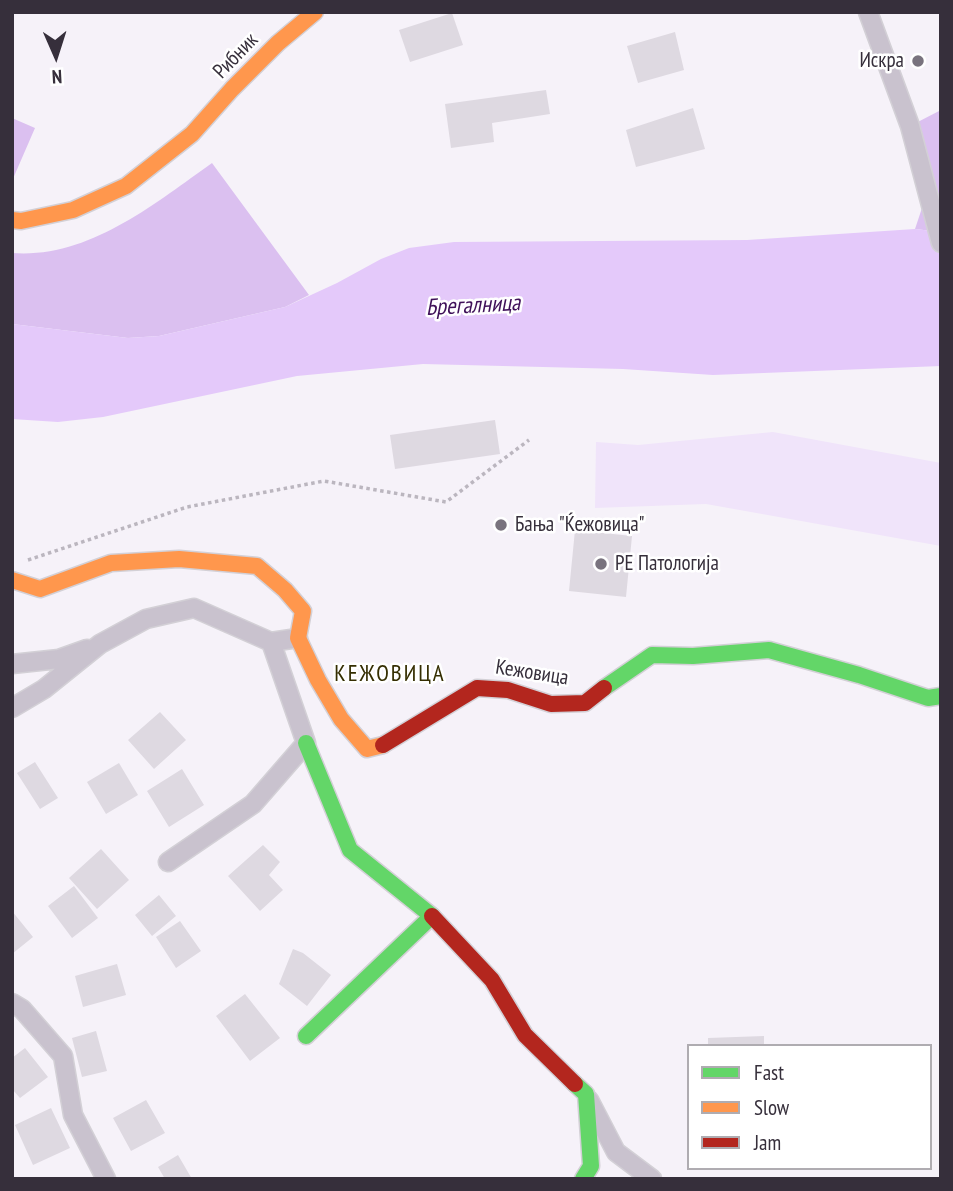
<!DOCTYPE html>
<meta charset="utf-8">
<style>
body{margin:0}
#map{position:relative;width:953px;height:1191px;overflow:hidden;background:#f6f2f9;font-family:"PT Sans Narrow",sans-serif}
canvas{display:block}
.frame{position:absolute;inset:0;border:14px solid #362f3b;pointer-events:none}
.legend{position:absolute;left:687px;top:1044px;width:245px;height:126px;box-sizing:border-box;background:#fff;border:2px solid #afacb1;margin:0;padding:9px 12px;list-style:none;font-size:21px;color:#362f3b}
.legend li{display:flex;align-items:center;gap:14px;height:35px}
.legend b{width:35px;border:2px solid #afacb1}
.north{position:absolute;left:21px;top:21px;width:70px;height:70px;-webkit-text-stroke:5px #fff;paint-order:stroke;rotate:177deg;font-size:19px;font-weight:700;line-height:28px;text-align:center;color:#362f3b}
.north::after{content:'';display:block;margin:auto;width:24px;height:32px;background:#362f3b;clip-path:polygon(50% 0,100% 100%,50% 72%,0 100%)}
</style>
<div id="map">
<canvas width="953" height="1191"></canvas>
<div class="frame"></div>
<ul class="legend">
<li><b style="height:9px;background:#63d668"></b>Fast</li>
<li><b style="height:9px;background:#ff974d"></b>Slow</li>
<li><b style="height:9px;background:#b3261e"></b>Jam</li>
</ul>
<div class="north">N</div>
</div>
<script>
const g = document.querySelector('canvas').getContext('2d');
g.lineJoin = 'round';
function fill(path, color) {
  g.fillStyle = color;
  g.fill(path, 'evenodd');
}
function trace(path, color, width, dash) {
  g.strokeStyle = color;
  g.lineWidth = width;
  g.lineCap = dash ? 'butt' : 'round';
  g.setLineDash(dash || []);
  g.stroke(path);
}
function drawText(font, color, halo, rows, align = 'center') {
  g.font = font + ' "PT Sans Narrow",sans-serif';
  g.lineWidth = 5;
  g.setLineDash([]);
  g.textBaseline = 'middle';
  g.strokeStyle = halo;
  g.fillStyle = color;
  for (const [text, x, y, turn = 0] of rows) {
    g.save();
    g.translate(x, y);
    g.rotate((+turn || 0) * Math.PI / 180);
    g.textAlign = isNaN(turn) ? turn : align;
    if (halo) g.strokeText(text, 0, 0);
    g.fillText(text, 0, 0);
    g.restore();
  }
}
fill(new Path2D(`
 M773,432l168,31v83l-235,-42 -111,4 1,-66 42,3z`), '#f0e4fa');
fill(new Path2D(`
 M941,110v122l-26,-3 13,-39 -18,-64z
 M12,118l23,10 -23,53z
 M212,163l97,132 -24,12 -126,29 -31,2 -116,-14v-71c76,6 142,-49 200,-90z`), '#dbc0f0');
fill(new Path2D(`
 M915,229l26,3v134l-228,9 -90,-6 -200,-5 -126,12 -194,41 -45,5 -46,-3v-95l116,14 31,-2 126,-29 52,-24 44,-24 28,-11 45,-6 293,-2z`), '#e4c9fa');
fill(new Path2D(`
 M452,13l11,32 -53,17 -11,-32z
 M675,32l9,38 -46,13 -11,-37z
 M546,90l4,24 -58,9 2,19 -43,6 -6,-44z
 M693,108l12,41 -69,18 -10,-37z
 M495,420l5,34 -105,15 -5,-34z
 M575,530l57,6 -6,61 -57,-6z
 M160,712l26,28 -32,29 -26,-29z
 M35,762l23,36 -18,11 -23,-36z
 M119,763l19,32 -32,19 -19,-32z
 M182,769l22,36 -35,22 -22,-36z
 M263,845l17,17 -11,13 14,15 -23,21 -32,-35z
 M101,849l28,31 -32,29 -28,-31z
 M74,886l24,32 -26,20 -24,-32z
 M159,895l17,21 -24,20 -17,-21z
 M12,911l21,26 -21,17z
 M180,921l21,30 -25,17 -20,-31z
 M293,949l10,4 28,22 -24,31 -28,-22z
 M117,964l9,31 -43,12 -8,-31z
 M245,994l35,44 -30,23 -34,-45z
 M96,1031l11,40 -25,6 -10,-39z
 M764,1036v10h-56v-8z
 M25,1048l23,29 -28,21 -8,-9v-31z
 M146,1100l19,33 -34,18 -18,-33z
 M51,1108l19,40 -37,17 -18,-40z
 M178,1155l14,24h-27l-7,-12z`), '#ded9e1');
const street = new Path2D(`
 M868,12l42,114 31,117
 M12,664l47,-5 28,-10
 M12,708l32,-19 56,-45 46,-25 48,-11 77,34 27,-4
 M168,862l85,-58 53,-61 -35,-101
 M12,1003l10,6 41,47 10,59 33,64
 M589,1100l27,52 36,27`);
const fast = new Path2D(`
 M604,688l48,-33 41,1 76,-6 90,25 69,23 13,-2
 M306,743l44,107 82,66 -126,120
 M575,1084l11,10 5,72 -8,13`);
const slow = new Path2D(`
 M12,220l9,1 52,-11 53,-24 66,-52 40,-45 46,-46 37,-31
 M12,580l28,9 71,-26 68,-4 78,7 28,24 18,21 -5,27 20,42 23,39 26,30 16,-4`);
const jam = new Path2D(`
 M383,745l94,-57 31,2 43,14 34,-1 19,-15
 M432,916l60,64 33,55 50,49`);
trace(street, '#d3d0d6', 21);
trace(fast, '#d3d0d6', 19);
trace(slow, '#d3d0d6', 19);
trace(jam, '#d3d0d6', 19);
trace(new Path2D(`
 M28,560l159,-53 137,-26 122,21 83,-62`), '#bbb6bf', 3.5, [3.5, 3.5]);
trace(street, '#c9c2ce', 18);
trace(fast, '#63d668', 16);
trace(slow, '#ff974d', 16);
trace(jam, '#b3261e', 16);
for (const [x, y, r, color] of [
 [918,61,7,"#79737e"],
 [501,525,7,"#79737e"],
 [601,564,7,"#79737e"]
]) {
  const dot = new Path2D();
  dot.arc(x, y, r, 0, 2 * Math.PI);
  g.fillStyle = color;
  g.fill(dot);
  trace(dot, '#fff', 2.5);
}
drawText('21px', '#362f3b', '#fff', [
 ["Рибник",236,56,-46],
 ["Кежовица",532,673,9]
]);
drawText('21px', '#362f3b', '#fff', [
 ["Искра",904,61,"right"],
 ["Бања \"Ќежовица\"",515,525],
 ["РЕ Патологија",615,564]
], 'left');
drawText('italic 23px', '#3f1059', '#fff', [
 ["Брегалница",473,306,-3]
]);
g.letterSpacing = '2px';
drawText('23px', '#352e02', '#fff', [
 ["КЕЖОВИЦА",390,674]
]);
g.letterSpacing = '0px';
</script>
